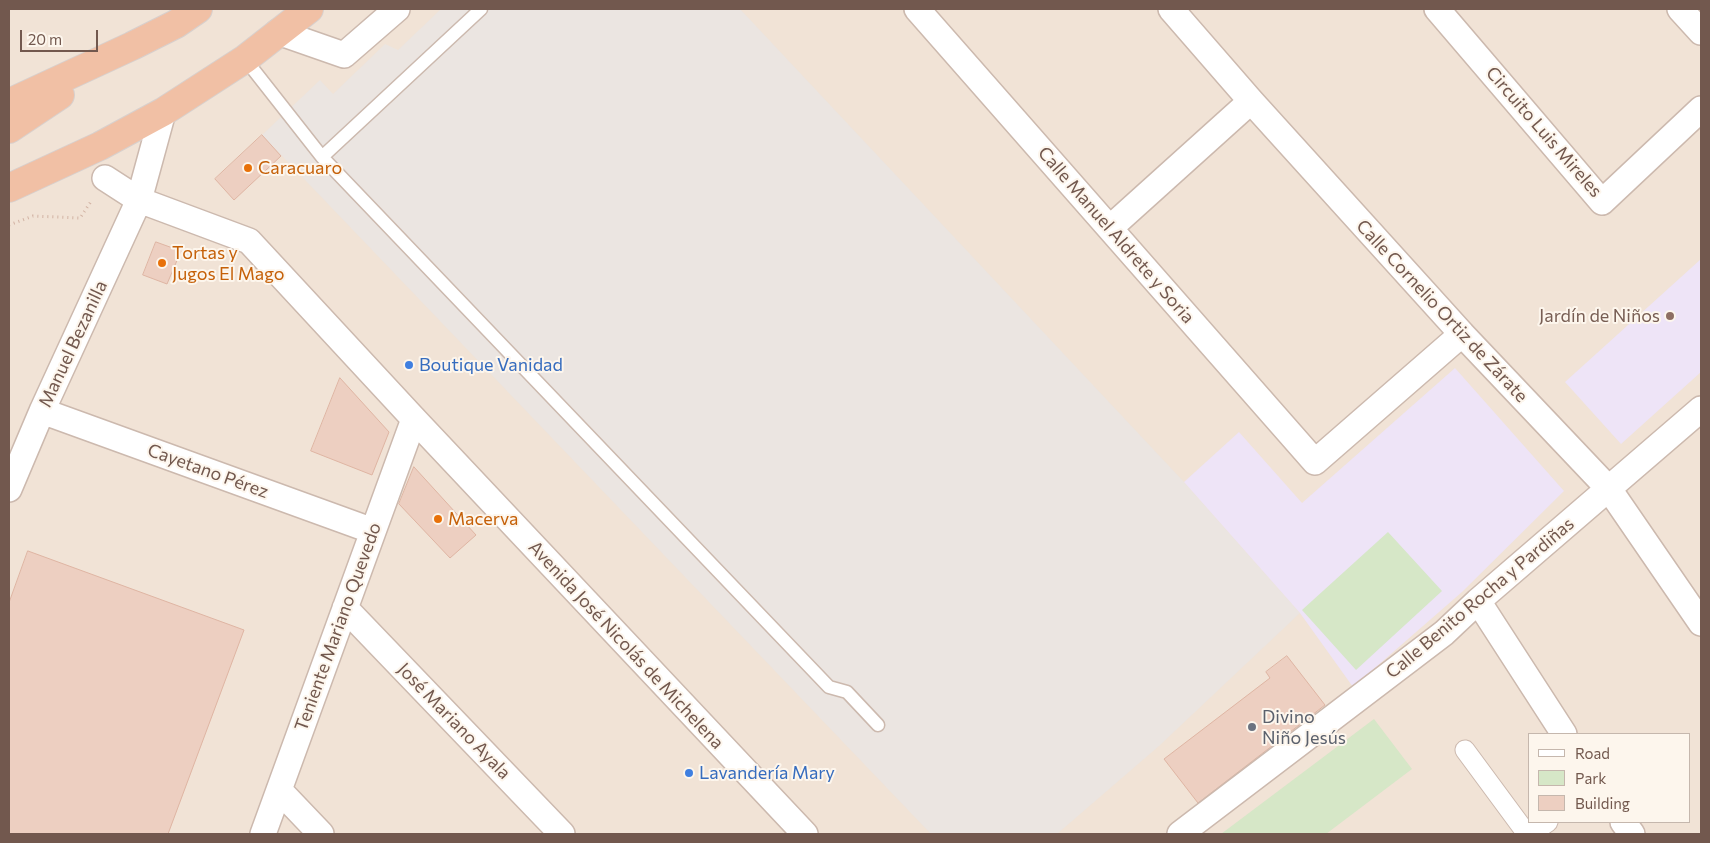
<!DOCTYPE html>
<meta charset="utf-8">
<style>
body{margin:0}
#map{position:relative;width:1710px;height:843px;overflow:hidden;background:#faf2e7;font-family:Commissioner,sans-serif}
canvas{display:block}
.frame{position:absolute;inset:0;border:10px solid #72584e;pointer-events:none}
.legend{position:absolute;left:1528px;top:733px;width:162px;height:90px;box-sizing:border-box;background:#fdf6ed;border:1px solid #c5b7ad;margin:0;padding:6px 9px;list-style:none;font-size:15px;color:#72584e}
.legend li{display:flex;align-items:center;gap:10px;height:25px}
.legend b{width:25px;border:1px solid #c5b7ad}
.scale{position:absolute;left:20px;top:30px;width:78px;height:22px;box-sizing:border-box;border:2px solid #72584e;border-top:0;padding-left:6px;font-size:15px;line-height:18px;white-space:nowrap;color:#72584e;-webkit-text-stroke:4px #fdf6ed;paint-order:stroke}
</style>
<div id="map">
<canvas width="1710" height="843"></canvas>
<div class="frame"></div>
<ul class="legend">
<li><b style="height:6px;background:#fff"></b>Road</li>
<li><b style="height:14px;background:#d6e7c7"></b>Park</li>
<li><b style="height:14px;background:#edcfc1"></b>Building</li>
</ul>
<div class="scale">20 m</div>
</div>
<script>
const g = document.querySelector('canvas').getContext('2d');
g.lineJoin = 'round';
function fill(path, color) {
  g.fillStyle = color;
  g.fill(path, 'evenodd');
}
function trace(path, color, width, dash) {
  g.strokeStyle = color;
  g.lineWidth = width;
  g.lineCap = dash ? 'butt' : 'round';
  g.setLineDash(dash || []);
  g.stroke(path);
}
function drawText(font, color, halo, rows, align = 'center') {
  g.font = font + ' Commissioner,sans-serif';
  g.lineWidth = 4;
  g.setLineDash([]);
  g.textBaseline = 'middle';
  g.strokeStyle = halo;
  g.fillStyle = color;
  for (const [text, x, y, turn = 0] of rows) {
    g.save();
    g.translate(x, y);
    g.rotate((+turn || 0) * Math.PI / 180);
    g.textAlign = isNaN(turn) ? turn : align;
    if (halo) g.strokeText(text, 0, 0);
    g.fillText(text, 0, 0);
    g.restore();
  }
}
fill(new Path2D(`
 M9,9h1692v825h-1692zM1529,734h160v88h-160z`), '#f1e3d6');
fill(new Path2D(`
 M441,9h299l444,473 116,131 -141,133 -102,88h-126l-669,-699 58,-55 13,14 52,-50 13,6z`), '#ebe5e1');
fill(new Path2D(`
 M1701,259v113l-80,72 -56,-62z
 M1455,368l109,123 -102,101 -109,95 -53,-74 -116,-131 55,-50 63,71z`), '#eee4f7');
fill(new Path2D(`
 M1388,532l54,59 -86,79 -54,-60z
 M1374,719l38,50 -86,65h-105z`), '#d6e7c7');
const building = new Path2D(`
 M262,135l19,21 -47,44 -19,-21z
 M156,242l25,9 -14,33 -24,-9z
 M340,378l49,54 -17,43 -61,-24z
 M414,467l62,68 -26,23 -51,-54z
 M28,551l216,79 -76,204h-159v-231z
 M1287,656l38,49 -127,98 -34,-44 106,-81 -4,-6z`);
fill(building, '#edcfc1');
trace(building, '#dfb5a3', 1);
const service = new Path2D(`
 M245,59l77,98 507,530 18,5 31,33
 M322,157l159,-148`);
const pedestrian = new Path2D(`
 M1465,750l62,84
 M1530,834l18,-12`);
const minor = new Path2D(`
 M917,9l398,453 147,-128
 M1171,9l80,92 211,233 147,155 92,134
 M1437,9l165,193 99,-93
 M1680,9l21,23
 M278,32l66,23 53,-46
 M105,178l34,22 110,41 165,178 391,415
 M1110,228l141,-127
 M42,411l331,120
 M9,489l33,-78 97,-211 24,-88
 M1478,601l86,133
 M345,608l217,226
 M279,790l42,44
 M1623,822l9,12
 M263,834l151,-415
 M1180,834l264,-201 34,-32 223,-192`);
const trunk = new Path2D(`
 M9,103l123,-57 44,-22 22,-15
 M9,129l51,-34
 M9,188l91,-42 63,-34 82,-53 64,-50`);
trace(service, '#ccb9ae', 15);
trace(pedestrian, '#ccb9ae', 21);
trace(minor, '#ccb9ae', 28);
trace(trunk, '#d8d0cd', 30);
trace(new Path2D(`
 M9,225l24,-9 47,2 12,-18`), '#d2b3a4', 3, [1, 4]);
trace(service, '#fff', 12);
trace(pedestrian, '#fff', 19);
trace(minor, '#fff', 25);
trace(trunk, '#f1c0a5', 28);
for (const [x, y, r, color] of [
 [248,168,5,"#e8710a"],
 [162,263,5,"#e8710a"],
 [1670,316,5,"#8d6e63"],
 [409,365,5,"#3f7fe0"],
 [438,519,5,"#e8710a"],
 [1252,727,5,"#6b7280"],
 [689,773,5,"#3f7fe0"]
]) {
  const dot = new Path2D();
  dot.arc(x, y, r, 0, 2 * Math.PI);
  g.fillStyle = color;
  g.fill(dot);
  trace(dot, '#fdf6ed', 2);
}
drawText('18px', '#72584e', '#fdf6ed', [
 ["Circuito Luis Mireles",1544,132,49],
 ["Calle Manuel Aldrete y Soria",1116,235,49],
 ["Calle Cornelio Ortiz de Zárate",1442,311,47],
 ["Manuel Bezanilla",73,344,-65],
 ["Cayetano Pérez",208,471,20],
 ["Calle Benito Rocha y Pardiñas",1480,598,-40],
 ["Teniente Mariano Quevedo",338,627,-70],
 ["Avenida José Nicolás de Michelena",626,645,47],
 ["José Mariano Ayala",454,721,46]
]);
drawText('18px', '#c56008', '#fdf6ed', [
 ["Caracuaro",258,168],
 ["Tortas y",172,253],
 ["Jugos El Mago",172,274],
 ["Macerva",448,519]
], 'left');
drawText('18px', '#785e54', '#fdf6ed', [
 ["Jardín de Niños",1660,316]
], 'right');
drawText('18px', '#366cbe', '#fdf6ed', [
 ["Boutique Vanidad",419,365],
 ["Lavandería Mary",699,773]
], 'left');
drawText('18px', '#5b616d', '#fdf6ed', [
 ["Divino",1262,717],
 ["Niño Jesús",1262,738]
], 'left');
</script>
